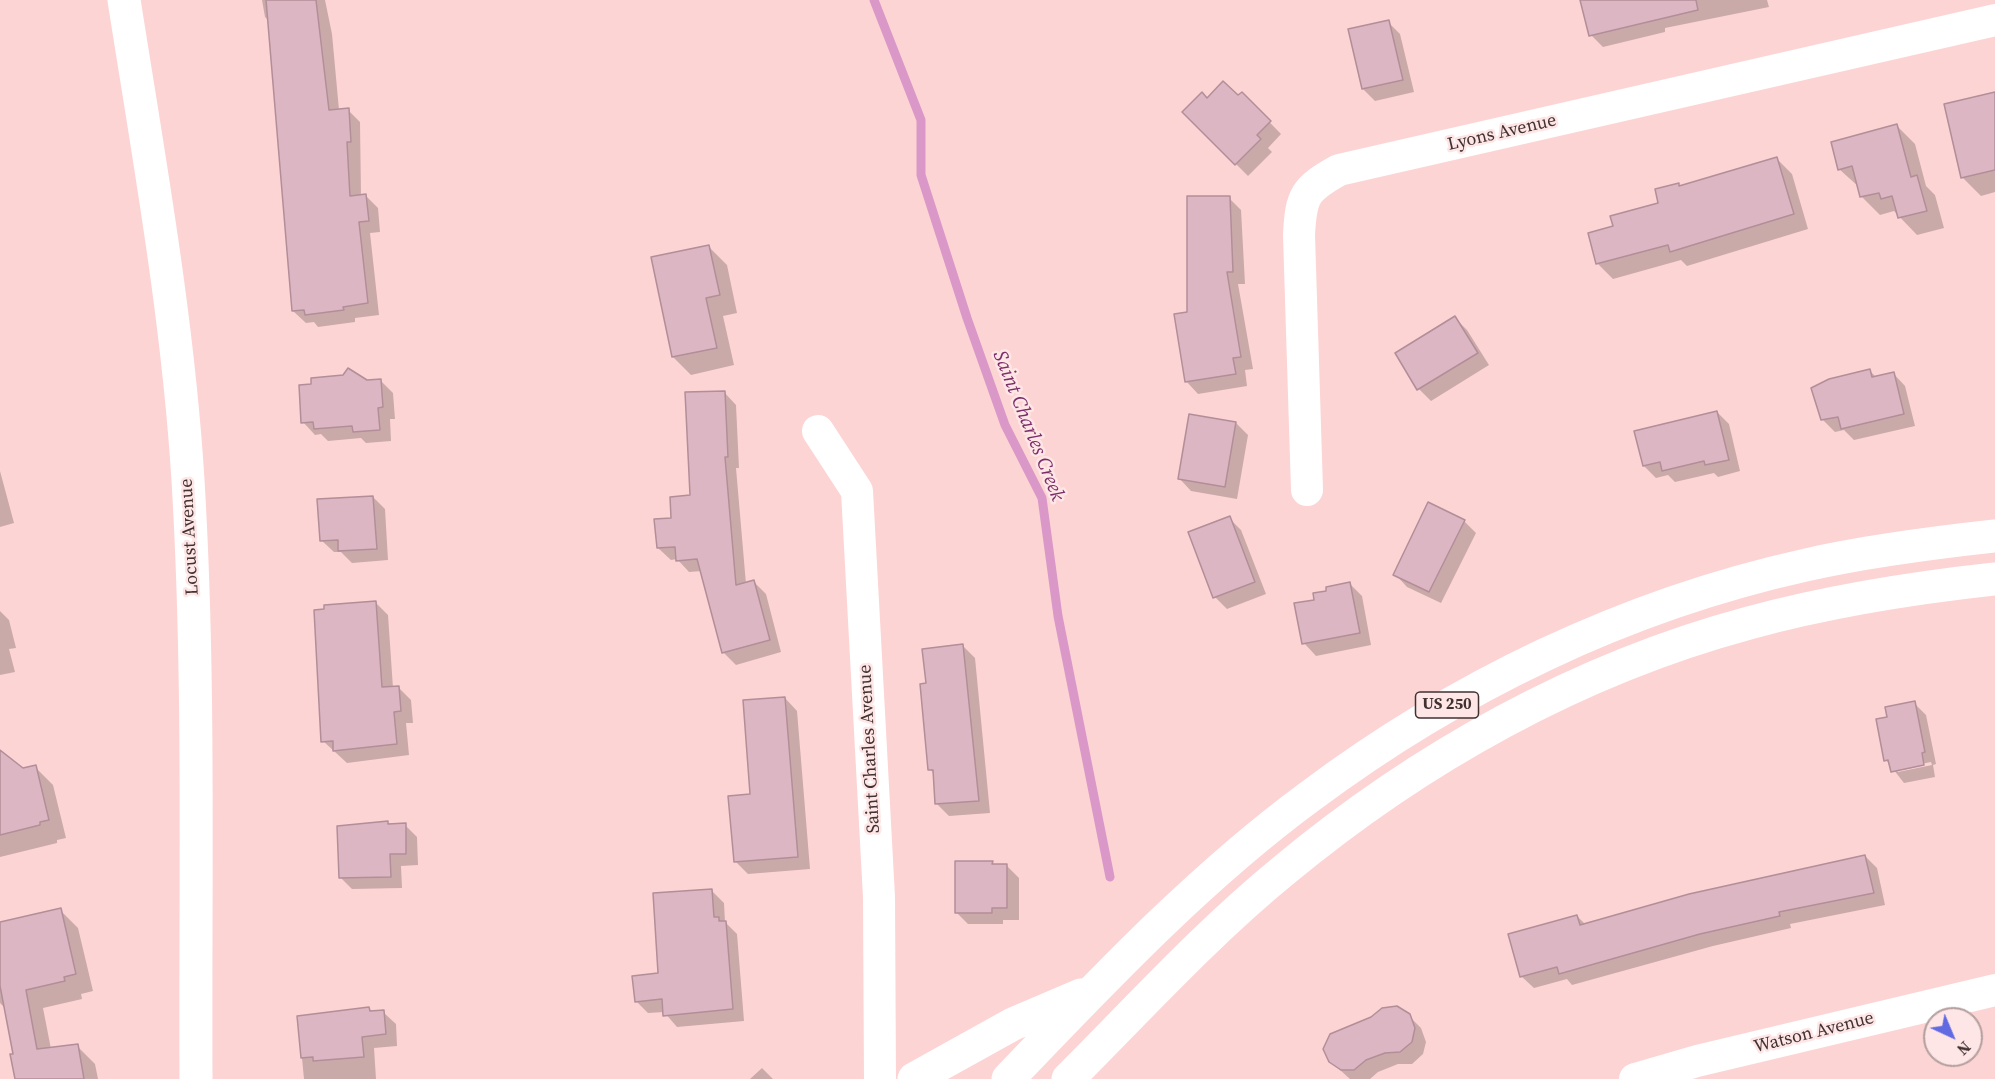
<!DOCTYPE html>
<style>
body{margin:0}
#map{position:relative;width:1995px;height:1079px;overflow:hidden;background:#fdd4d4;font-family:"Source Serif 4",serif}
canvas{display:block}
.north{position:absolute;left:1923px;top:1007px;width:60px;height:60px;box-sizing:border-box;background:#ffe6e6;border:2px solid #b39e9e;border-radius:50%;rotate:136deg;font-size:16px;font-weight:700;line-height:24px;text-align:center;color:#413131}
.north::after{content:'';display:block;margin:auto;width:21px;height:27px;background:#626ae2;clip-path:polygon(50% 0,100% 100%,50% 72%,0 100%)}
</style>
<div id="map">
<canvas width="1995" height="1079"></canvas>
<div class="north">N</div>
</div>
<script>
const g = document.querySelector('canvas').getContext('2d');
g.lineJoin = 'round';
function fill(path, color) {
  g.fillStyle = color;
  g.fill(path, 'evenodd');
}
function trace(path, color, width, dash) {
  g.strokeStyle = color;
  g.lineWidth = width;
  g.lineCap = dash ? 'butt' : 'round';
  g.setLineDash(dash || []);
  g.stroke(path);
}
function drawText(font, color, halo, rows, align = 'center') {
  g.font = font + ' "Source Serif 4",serif';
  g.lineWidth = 5;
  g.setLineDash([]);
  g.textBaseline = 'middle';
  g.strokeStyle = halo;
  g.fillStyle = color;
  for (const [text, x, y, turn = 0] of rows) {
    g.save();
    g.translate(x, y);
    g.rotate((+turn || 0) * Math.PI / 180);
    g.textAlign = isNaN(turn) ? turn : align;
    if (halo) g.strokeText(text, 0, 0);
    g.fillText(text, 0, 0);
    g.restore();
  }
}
fill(new Path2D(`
 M262,0h63l7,34 7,76h9l12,12 1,74h5l12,12 2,24 -10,1 9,82 -24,3v4l-37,5 -4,-5 -8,1 -13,-12 -24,-290 -4,-4z
 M1582,0h185l2,7 -104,21v4l-62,15 -12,-12z
 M1388,22l12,12 14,58 -39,9 -12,-12z
 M1995,93v99l-14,4 -18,-18 -17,-73z
 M1242,94l39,40 -13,14 4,4 -24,24 -64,-64 23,-12 31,-2z
 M1897,126l18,18 11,42 9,9 9,33 -27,7 -23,-24 -14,4 -18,-18 -3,-10 -20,-18z
 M1777,159l15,15 16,55 -121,37 -6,-6 -68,19 -16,-16 18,-36 45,-23 18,-20 3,3z
 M1229,198l12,12 4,74h-7l15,85 -8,1 2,16 -49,8 -12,-13 3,-68z
 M709,247l18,18 10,48 -14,3 11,49 -43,10 -18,-18z
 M1455,318l12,12 22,35 -58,36 -12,-12z
 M1870,371l6,6 17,-4 12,13 10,40 -61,14 -10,-10 -9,2 -12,-12z
 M381,381l12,12 2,26h-5l1,22 -25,2 -5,-5 -33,3 -7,-7 -6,1 -12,-13 64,-40z
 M724,392l12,13 3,63h-3l10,116 8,-2 12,12 15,58 -45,13 -13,-13 -21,-81 -13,1 -12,-13 -6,1 -13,-12 15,-29 18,-22z
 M1717,412l12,12 11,47 -22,6 -4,-4 -39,9 -7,-7 -12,3 -12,-12z
 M1236,423l12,12 -11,64 -46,-8 -12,-13z
 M0,471l14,52 -14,4z
 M373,497l12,12 3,51 -36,3 -11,-11h-7l-13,-12z
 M1229,518l12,12 25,64 -39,15 -12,-12z
 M1464,521l12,12 -35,70 -34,-16 -12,-13z
 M1350,584l12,12 9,49 -55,11 -12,-13 12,-42 12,-9z
 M376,603l12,12 5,73h6l12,12 2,23h-7l3,32 -62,8 -24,-22z
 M0,611l9,9 7,28 -7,1 6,23 -15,3z
 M963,646l12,12 15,155 -41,3 -12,-12 -3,-30 -4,-5 -2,-85z
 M785,698l12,13 13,158 -62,5 -12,-12 16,-67z
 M1914,703l12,12 10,49 -3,1 2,12 -31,6 -18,-23 2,-42zM1931,762l1,3 -34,7 -2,-3z
 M0,767l23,3 12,-3 18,18 13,53 -9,2v3l-57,14z
 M364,823l41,2 12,12 1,28 -17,1 1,22 -50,1 -12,-12z
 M1865,856l12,12 8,37 -95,19 1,4 -78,18 -141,39 -5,-6 -33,9 -13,-12 56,-60 9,9z
 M992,862l3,3 12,1 12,12v42h-16v4h-35l-12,-12z
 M712,891l12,12 1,19 12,12 7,87 -67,6 -13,-15 -16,1 -12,-12 24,-26z
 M60,910l18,18 15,63 -12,3 1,5 -39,9 8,41 26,-3 18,18 3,15h-84l3,-1 -2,-22 -9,-47 -6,-6v-76z
 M369,1009l4,3h10l13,12 1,22 -23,2 2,31h-72l-6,-62z
 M1409,1016l12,12 5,14 -3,12 -11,10h-14l-20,8 -8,7h-20l-20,-18z
 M762,1068l11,11h-23z`), '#0003');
trace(new Path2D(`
 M874,0l47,120v55l46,143 38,107 37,73 16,118 52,261`), '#da98c8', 9);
const building = new Path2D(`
 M266,0h50l13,110 20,-2 2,34h-4l3,54 16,-2 3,27 -10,1 9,81 -25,4 1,3 -39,5 -1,-5 -12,1z
 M1580,0h116l2,10 -109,26z
 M1389,20l14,60 -41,9 -14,-60z
 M1223,81l15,14 4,-3 29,29 -14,14 4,4 -26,26 -53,-53 20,-20 5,6z
 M1995,92v78l-34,8 -17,-74z
 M1897,124l14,53 6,-2 10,36 -29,7 -6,-22 -11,3 -2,-6 -19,4 -8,-31 -14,4 -7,-28z
 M1777,157l17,57 -124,38 -2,-7 -72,19 -8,-31 25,-7 -3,-10 48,-13 -3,-14 24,-6v3z
 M1187,196h43l3,76h-6l14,85 -8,1 3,16 -51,8 -11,-68 13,-2z
 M709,245l11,50 -14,3 11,50 -45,9 -21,-100z
 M1455,316l23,37 -61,37 -22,-37z
 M348,368l19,12 14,-1 2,28 -5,1 2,22 -27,2 -1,-6 -38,3 -1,-7 -12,1 -2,-38 12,-1v-6l32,-3z
 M1870,369l2,8 22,-5 10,42 -63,15 -3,-12 -17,3 -10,-32 18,-9z
 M725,391l3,66h-3l11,128 18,-5 16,60 -48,13 -25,-94 -21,2 -1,-14 -18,1 -3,-29 17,-1 -1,-21 20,-2 -5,-103z
 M1717,411l12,49 -24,5 -1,-4 -42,10 -2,-9 -17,4 -9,-35z
 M1189,414l47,8 -11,65 -47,-8z
 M373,496l4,53 -39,2v-11l-18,1 -3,-42z
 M1428,502l37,18 -36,72 -36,-17z
 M1230,516l25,66 -42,16 -25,-66z
 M1350,582l10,51 -58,11 -8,-41 20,-3 -1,-7 13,-2v-4z
 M376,601l6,86 17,-1 2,25 -7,1 3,32 -64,7v-10l-12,1 -7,-132 10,-1v-4z
 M963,644l16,157 -44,3 -2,-34h-5l-8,-86 6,-1 -4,-34z
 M785,697l13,160 -64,5 -6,-66 22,-2 -7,-94z
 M1915,701l10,51 -3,1 2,12 -33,7 -3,-12 -4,1 -8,-42 11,-2 -2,-10z
 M0,750l23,18 13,-3 13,55 -9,2v3l-40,10z
 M388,821v3l18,-1v31h-16l1,23 -52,1 -2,-52z
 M1865,855l9,38 -95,19 1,4 -80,18 -141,40 -2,-7 -37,10 -12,-43 69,-19 3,10 109,-31z
 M955,861h38l-1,3h15v44h-15v5h-37z
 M712,889l2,28h5v4h7l7,88 -70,7 -1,-17 -27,3 -3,-26 26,-3 -5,-80z
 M61,908l15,66 -12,3 1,4 -39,9 11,59 41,-5 6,35h-69l-5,-25h3l-13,-68v-64z
 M1397,1006l13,8 5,14 -3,14 -12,10 -15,1 -19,7 -12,10h-13l-12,-8 -6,-13 7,-15 41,-17 11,-9z
 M369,1007l1,4 14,-1 2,24 -24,3 2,20 -51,4v-4l-12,1 -4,-42z`);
fill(building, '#dcb6c2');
trace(building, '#b28e99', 1.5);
trace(new Path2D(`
 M818,431l39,60 22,406 1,182
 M1307,490l-8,-255c2,-40 6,-46 40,-65l656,-150
 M1635,1079l62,-18 298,-71`), '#fff', 32);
trace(new Path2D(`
 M124,0c25,159 54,319 64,480 12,199 7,400 8,599`), '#fff', 33);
trace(new Path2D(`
 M914,1079l99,-55 68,-29
 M1008,1079c95,-99 191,-201 301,-282 147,-110 316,-192 497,-232 62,-14 125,-22 189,-29
 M1068,1079c70,-70 138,-145 215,-208 136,-113 295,-202 466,-248 81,-22 163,-35 246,-44`), '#fff', 33);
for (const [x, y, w] of [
 [1447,705,63]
]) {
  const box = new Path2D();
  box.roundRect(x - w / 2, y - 13, w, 26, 4.5);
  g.fillStyle = '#ffe6e6';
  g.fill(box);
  trace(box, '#413131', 1.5);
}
drawText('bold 16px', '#413131', null, [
 ["US 250",1447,705]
]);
drawText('18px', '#413131', '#ffe6e6', [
 ["Lyons Avenue",1502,133,-13],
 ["Locust Avenue",190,537,-93],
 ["Saint Charles Avenue",870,749,-93],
 ["Watson Avenue",1814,1033,-14]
]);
drawText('italic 20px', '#7a2d69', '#ffe6e6', [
 ["Saint Charles Creek",1028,426,68]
]);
</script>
